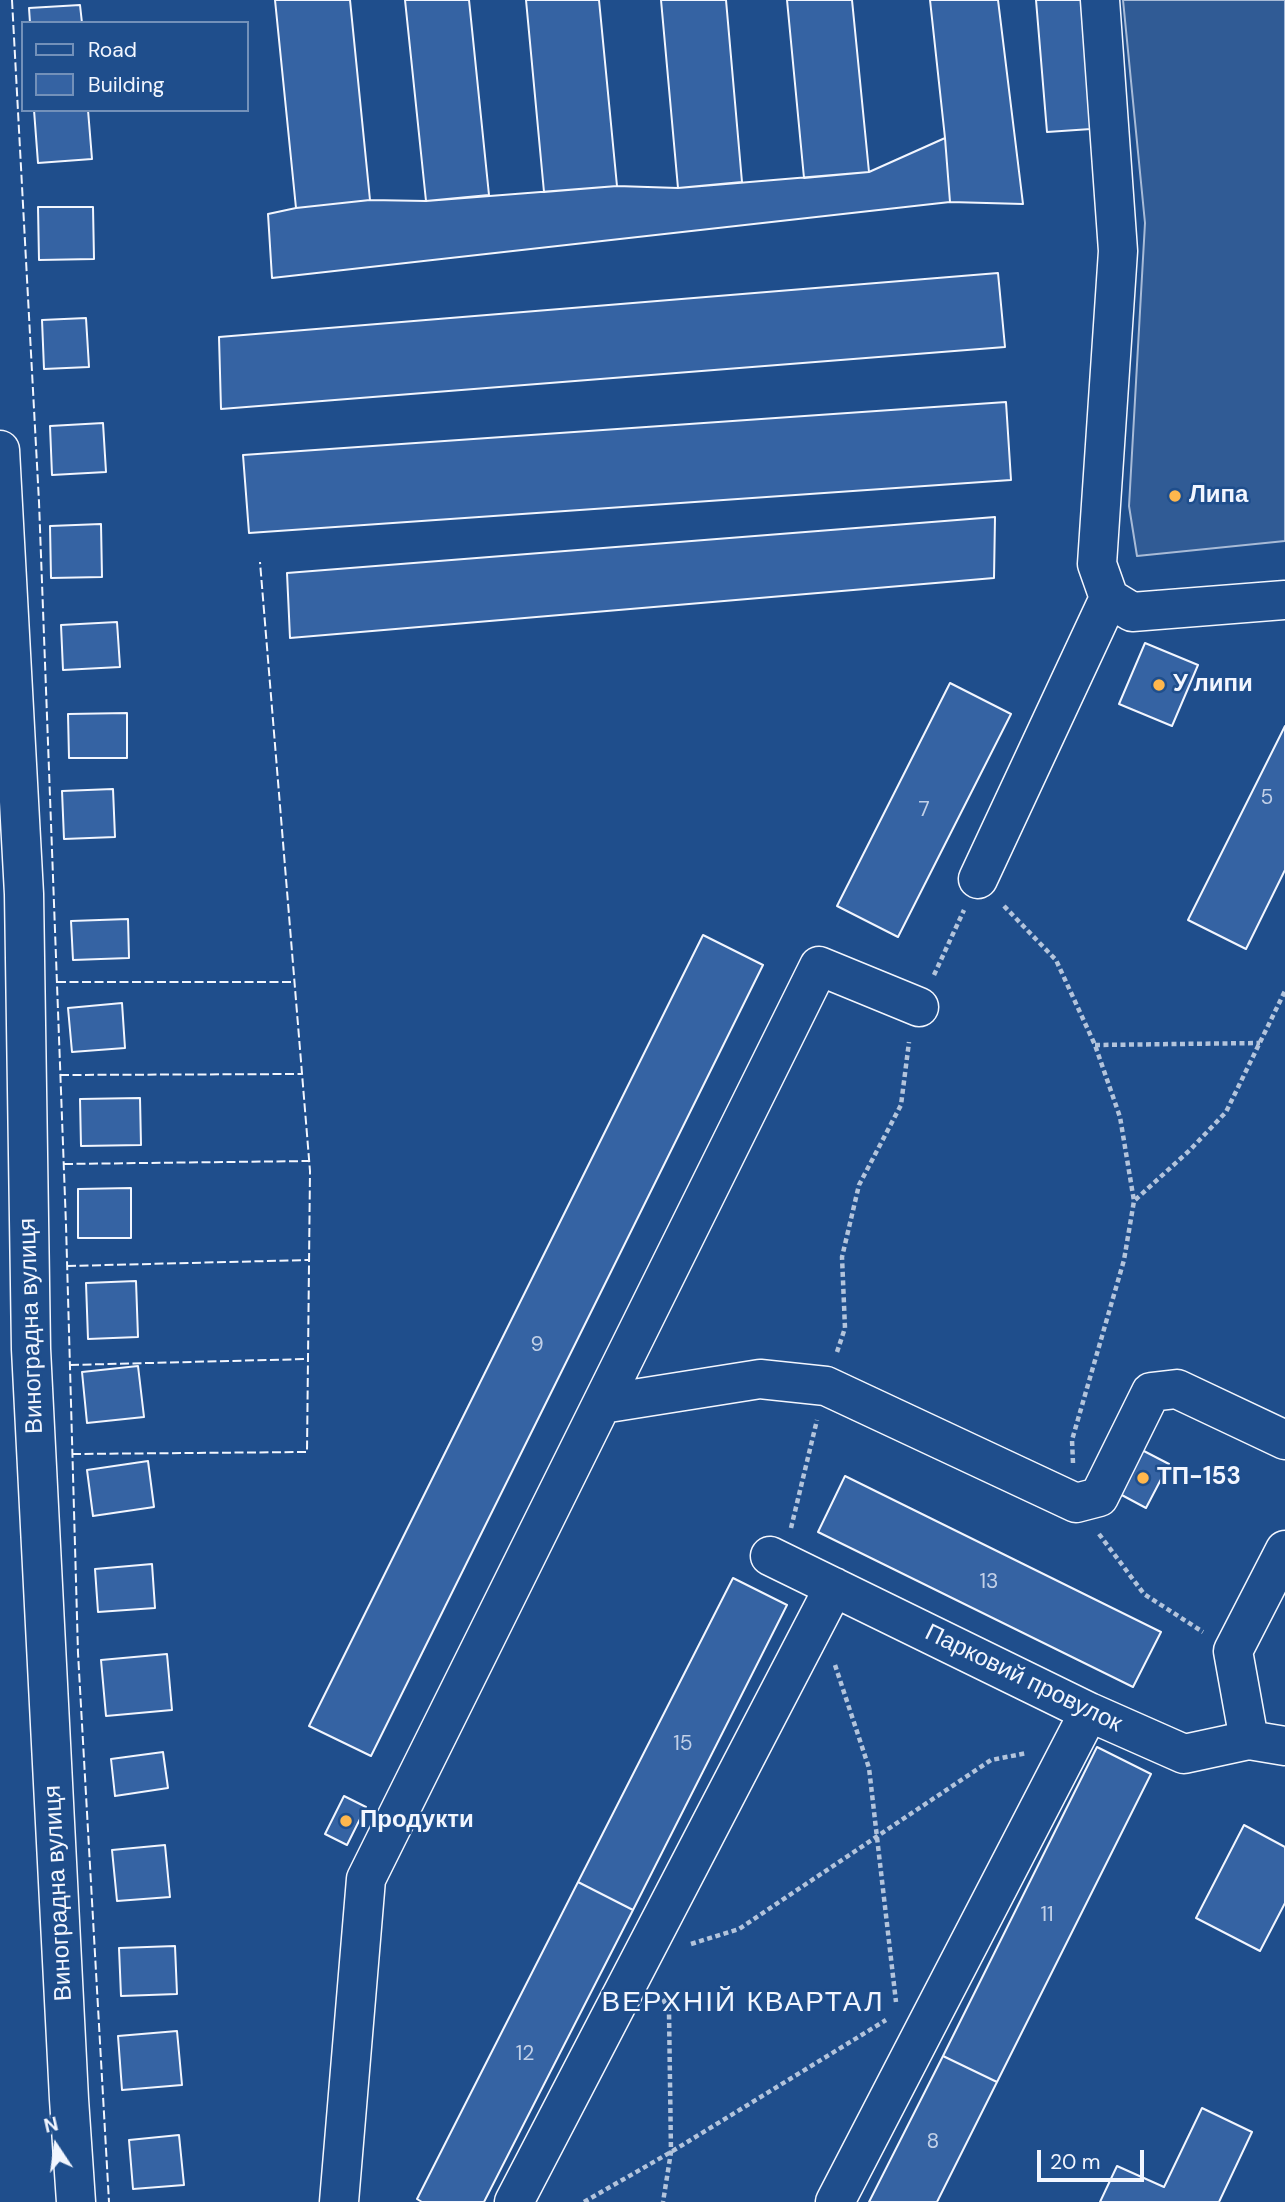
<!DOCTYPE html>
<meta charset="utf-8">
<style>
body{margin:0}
#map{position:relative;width:1285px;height:2202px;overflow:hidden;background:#1f4e8c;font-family:"DM Sans",sans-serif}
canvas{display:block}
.legend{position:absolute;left:21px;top:21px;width:228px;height:91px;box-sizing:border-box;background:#1f4e8c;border:2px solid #7391ba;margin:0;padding:9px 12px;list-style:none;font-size:21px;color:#f2f6ff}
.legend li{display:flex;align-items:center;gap:14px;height:35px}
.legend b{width:35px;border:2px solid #7391ba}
.north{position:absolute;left:21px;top:2111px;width:70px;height:70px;-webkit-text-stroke:5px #1f4e8c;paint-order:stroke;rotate:347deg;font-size:19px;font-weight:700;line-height:28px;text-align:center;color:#f2f6ff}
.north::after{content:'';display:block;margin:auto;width:24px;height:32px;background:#f2f6ff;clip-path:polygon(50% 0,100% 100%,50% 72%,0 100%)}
.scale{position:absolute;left:1037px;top:2150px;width:107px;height:32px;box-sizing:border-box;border:4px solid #f2f6ff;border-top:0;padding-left:9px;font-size:21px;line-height:24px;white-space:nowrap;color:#f2f6ff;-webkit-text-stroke:5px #1f4e8c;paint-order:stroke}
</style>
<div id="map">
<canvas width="1285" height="2202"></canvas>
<ul class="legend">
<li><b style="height:9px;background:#1f4e8c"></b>Road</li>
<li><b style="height:19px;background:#3563a3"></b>Building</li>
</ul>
<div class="north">N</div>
<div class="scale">20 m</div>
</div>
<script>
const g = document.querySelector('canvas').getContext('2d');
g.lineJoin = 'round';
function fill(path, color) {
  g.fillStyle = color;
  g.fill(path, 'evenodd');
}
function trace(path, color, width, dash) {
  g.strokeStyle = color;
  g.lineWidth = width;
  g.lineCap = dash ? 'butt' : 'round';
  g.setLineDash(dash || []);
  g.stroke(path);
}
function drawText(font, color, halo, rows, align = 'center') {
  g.font = font + ' "DM Sans",sans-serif';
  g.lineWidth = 5;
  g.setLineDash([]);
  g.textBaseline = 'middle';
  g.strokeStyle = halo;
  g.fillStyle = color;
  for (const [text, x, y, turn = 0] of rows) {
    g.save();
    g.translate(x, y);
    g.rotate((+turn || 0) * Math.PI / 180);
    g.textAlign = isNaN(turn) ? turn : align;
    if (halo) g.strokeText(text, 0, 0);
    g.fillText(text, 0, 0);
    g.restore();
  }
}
const built = new Path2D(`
 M1123,0h162v541l-148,15 -8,-50 16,-283z`);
fill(built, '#305b95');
trace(built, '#a8bbd7', 2);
const building = new Path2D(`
 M275,0h75l20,200 -74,8z
 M405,0h64l20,195 -63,6z
 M526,0h73l18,186 -73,6z
 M661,0h65l16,182 -64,6z
 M787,0h65l17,172 -65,6z
 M930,0h68l25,204 -73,-2 -5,-64z
 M1036,0h45l10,129 -44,3z
 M80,5l2,18h-52l-1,-15z
 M34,110h54l4,49 -54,4z
 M945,138l5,64 -678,76 -4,-64 28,-6 74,-8 56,1 191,-15 61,2 191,-16z
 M38,207h55l1,52 -55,1z
 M998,273l7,74 -784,62 -2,-72z
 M86,318l3,49 -45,2 -2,-49z
 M1006,402l5,78 -762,53 -6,-78z
 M103,423l3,49 -54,3 -2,-49z
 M995,517l-1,61 -704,60 -3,-65z
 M101,524l1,53 -51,1 -1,-52z
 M117,622l3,45 -57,3 -2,-45z
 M1145,643l53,22 -26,61 -53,-22z
 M950,683l61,31 -113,223 -61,-31z
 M127,713v45h-58l-1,-44z
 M1285,726v144l-39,79 -58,-29z
 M113,789l2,48 -51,2 -2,-48z
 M128,919l1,39 -56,2 -2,-39z
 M703,935l60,30 -392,791 -62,-30z
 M122,1003l3,45 -53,4 -4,-44z
 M140,1098l1,47 -60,1 -1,-47z
 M131,1188v50h-53v-49z
 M136,1281l2,56 -50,2 -2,-56z
 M138,1366l6,51 -57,6 -5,-51z
 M1140,1449l29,15 -23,44 -28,-15z
 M148,1461l6,46 -61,9 -6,-46z
 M845,1476l316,156 -28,55 -315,-155z
 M152,1564l3,44 -57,4 -3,-43z
 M733,1578l54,27 -154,305 -55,-28z
 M167,1654l5,56 -66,6 -5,-56z
 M1097,1747l54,27 -154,308 -54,-26z
 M163,1752l5,36 -53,8 -4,-37z
 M344,1796l22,11 -19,38 -22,-11z
 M1244,1825l41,22v56l-25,48 -64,-33z
 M165,1845l5,52 -53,4 -5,-51z
 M578,1882l55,28 -149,292h-62l-5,-3z
 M175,1946l2,48 -56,2 -2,-48z
 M177,2031l5,54 -60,5 -4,-54z
 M943,2056l54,26 -60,120h-68z
 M1202,2108l50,24 -33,70h-119l17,-36 47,21z
 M179,2135l5,50 -51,4 -4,-49z`);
fill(building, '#3563a3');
trace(building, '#f2f6ff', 2);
const minor = new Path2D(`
 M0,450l24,444 7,455 38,750 7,103
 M1109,598l23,14 153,-12
 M978,879l131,-281 -12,-34 21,-313 -18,-251
 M602,1404l158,-25 66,7 250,117 23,-6 52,-105 26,-3 108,51
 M770,1556l319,156 95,42 65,-14 36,6
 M1249,1740l-16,-89 52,-101
 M339,2202l27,-323 453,-913 100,41
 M514,2202l320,-615
 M835,2202l254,-490`);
trace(minor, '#f2f6ff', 41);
trace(new Path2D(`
 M1004,906l52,54 39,85 25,72 14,84
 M934,975l30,-65
 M1095,1045l165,-2
 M837,1352l8,-24 -3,-71 17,-72 42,-80 8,-63
 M1073,1463l-1,-23 52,-180 10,-59 56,-51 36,-38 59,-121
 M791,1528l26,-108
 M1099,1534l45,60 59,38
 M835,1665l34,103 27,234
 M691,1944l48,-15 252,-169 36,-7
 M663,1999l6,12 2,141 -8,50
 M584,2202l87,-50 215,-132`), '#b3c4dc', 4.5, [5, 3.5]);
trace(minor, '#1f4e8c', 38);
trace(new Path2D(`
 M12,0l27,502 27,723 12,428 31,549
 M57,982h237
 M60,1075l242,-1
 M64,1164l245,-3
 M67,1266l242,-6
 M70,1365l238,-6
 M72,1454l235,-2 3,-281 -50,-609`), '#f2f6ff', 2, [9, 3.5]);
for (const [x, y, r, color] of [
 [1175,496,7,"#ffb74d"],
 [1159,685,7,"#ffb74d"],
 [1143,1478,7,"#ffb74d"],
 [346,1821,7,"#ffb74d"]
]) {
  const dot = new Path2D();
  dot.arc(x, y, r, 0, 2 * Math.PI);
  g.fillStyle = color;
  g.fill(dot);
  trace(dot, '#1f4e8c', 2.5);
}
drawText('21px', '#c3d1e8', null, [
 ["5",1267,798],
 ["7",924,810],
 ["9",537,1345],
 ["13",989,1582],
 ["15",683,1744],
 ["11",1047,1915],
 ["12",525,2054],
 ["8",933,2142]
]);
drawText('bold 24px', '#f2f6ff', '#1f4e8c', [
 ["Липа",1189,496],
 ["У липи",1173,685],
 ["ТП-153",1157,1478],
 ["Продукти",360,1821]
], 'left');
drawText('24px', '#f2f6ff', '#1f4e8c', [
 ["Виноградна вулиця",32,1326,-92],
 ["Парковий провулок",1023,1679,26],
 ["Виноградна вулиця",59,1893,-93]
]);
g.letterSpacing = '2px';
drawText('28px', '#f2f6ff', '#1f4e8c', [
 ["ВЕРХНІЙ КВАРТАЛ",743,2004]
]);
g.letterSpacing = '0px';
</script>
